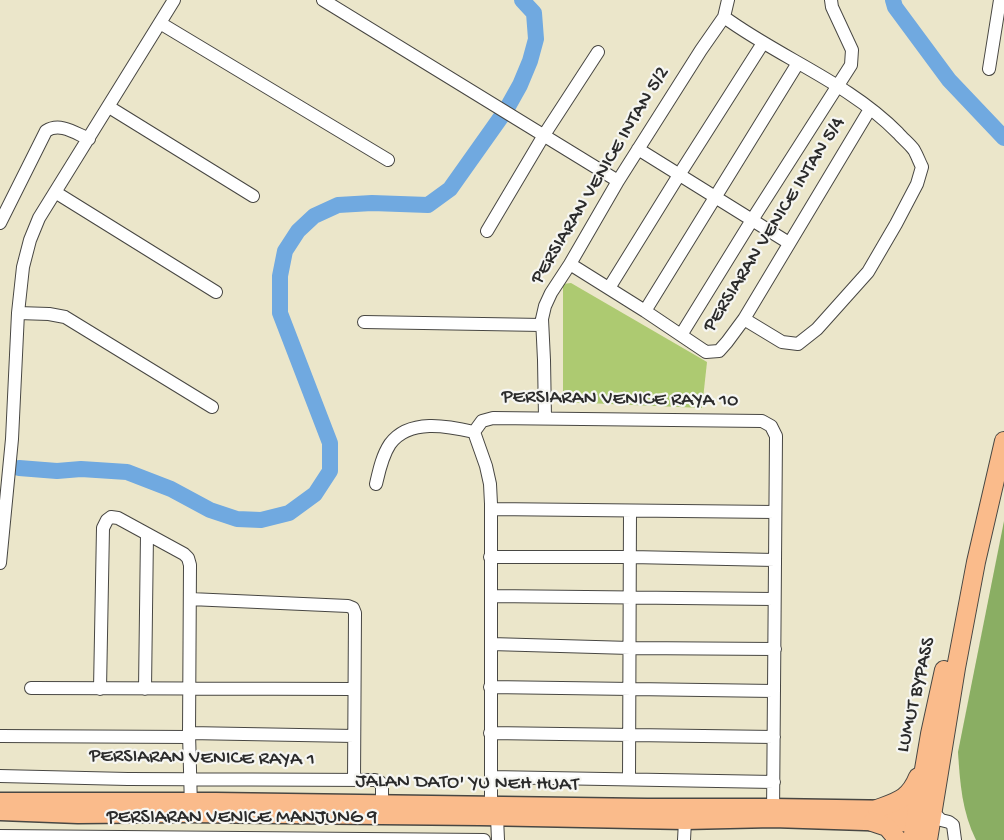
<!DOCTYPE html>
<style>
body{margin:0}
canvas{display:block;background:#ebe6ca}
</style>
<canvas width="1004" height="840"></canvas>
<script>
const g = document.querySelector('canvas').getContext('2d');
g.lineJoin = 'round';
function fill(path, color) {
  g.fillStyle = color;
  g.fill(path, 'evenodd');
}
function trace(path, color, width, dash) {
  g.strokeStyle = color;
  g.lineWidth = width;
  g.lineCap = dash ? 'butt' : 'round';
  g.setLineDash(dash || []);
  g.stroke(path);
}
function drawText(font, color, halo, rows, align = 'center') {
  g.font = font + ' "Gochi Hand",sans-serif';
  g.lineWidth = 4.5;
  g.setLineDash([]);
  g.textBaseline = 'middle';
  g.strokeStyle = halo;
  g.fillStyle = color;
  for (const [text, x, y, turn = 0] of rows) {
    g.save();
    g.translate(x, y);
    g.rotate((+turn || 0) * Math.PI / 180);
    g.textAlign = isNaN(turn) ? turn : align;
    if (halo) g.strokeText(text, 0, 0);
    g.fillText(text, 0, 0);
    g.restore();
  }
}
fill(new Path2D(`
 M571,283l136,79 -5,46 -139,-6v-118z`), '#adca71');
fill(new Path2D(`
 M1004,521v319h-28c-14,-28 -16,-57 -18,-88z`), '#8aae63');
trace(new Path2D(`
 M893,0l2,7 54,73 55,58
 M19,468l38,3 24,-2 46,3 44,17 39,21 27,9 24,1 28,-7 26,-19 15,-23v-28l-50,-130v-37l5,-25 13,-20 16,-15 24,-11 34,-2 56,2 22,-16 56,-79 14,-25 10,-24 6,-22 -2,-26 -12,-13`), '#70a9e0', 16);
const minor = new Path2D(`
 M323,0l295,181
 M724,17c56,41 125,66 174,116 5,6 12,11 16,17 3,5 5,11 8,17l-5,17 -21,40 -28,48 -51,57 -19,15 -16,-2 -38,-23
 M160,23l228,137
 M989,69l11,-69
 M109,107l144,89
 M638,149l151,94
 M55,192l161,100
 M0,223l46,-92c14,-9 29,2 43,8
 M487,231l57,-96 54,-83
 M570,264l75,47 61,41 13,-1 8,-9 17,-23 126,-210
 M609,288l70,-113 84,-132
 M645,311l153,-248
 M18,313l31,1 16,3 147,90
 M364,322l178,3
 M681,335l71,-115 99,-155 1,-15 -20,-43 -1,-7
 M545,418l-1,-58 -2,-41 3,-13 6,-13 19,-29 48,-83 83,-131 23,-33 4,-17
 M474,432l8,-11 11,-3 269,3 9,5 5,10 -3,379
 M474,432l12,34 4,18 1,20v301
 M376,484c3,-13 6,-28 14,-40 19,-26 58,-18 84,-12
 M491,509l284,3
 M490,557h141l144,3
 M0,563l12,-124 6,-126 5,-46 7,-27 9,-22 135,-218
 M491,596l283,3
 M190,599l158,7 5,2 2,5 -1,167
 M491,644l139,4 145,1
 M490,687l284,4
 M31,688l323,1
 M100,689l3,-161 4,-8 4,-3 7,1 66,36 4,4 2,7 -1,168 2,74
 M145,689l2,-155
 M189,733l165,3
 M490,733l284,4
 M0,736l189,1
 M0,776l128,3 247,1 5,2 2,5v17
 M491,777l283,5
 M629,779l1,-268
 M933,812l8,8 8,2 4,3 2,15
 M497,817l1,23
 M0,836l484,4
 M684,840l1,-19`);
const major = new Path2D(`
 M0,801h216l431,6h126l127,2 29,2
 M0,812l78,3 107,-1 295,3 205,4 88,-2 153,5`);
const highway = new Path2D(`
 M877,809c21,-8 32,-10 41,-32
 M872,822l15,5 11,13
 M912,840l18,-106 14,-64
 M928,840l28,-172 20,-106 28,-121`);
trace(minor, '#484743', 14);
trace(major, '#484743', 19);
trace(highway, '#484743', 20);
trace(minor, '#fff', 12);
trace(major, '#fabb8b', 16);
trace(highway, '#fabb8b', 18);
drawText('20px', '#2b2b2b', '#f6f6f2', [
 ["PERSIARAN VENICE INTAN 5/2",601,176,-59],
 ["PERSIARAN VENICE INTAN 5/4",775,225,-58],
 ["PERSIARAN VENICE RAYA 10",620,400,1],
 ["LUMUT BYPASS",917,695,-77],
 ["PERSIARAN VENICE RAYA 1",202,759,1],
 ["JALAN DATO' YU NEH HUAT",467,784,1],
 ["PERSIARAN VENICE MANJUNG 9",242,819]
]);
</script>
